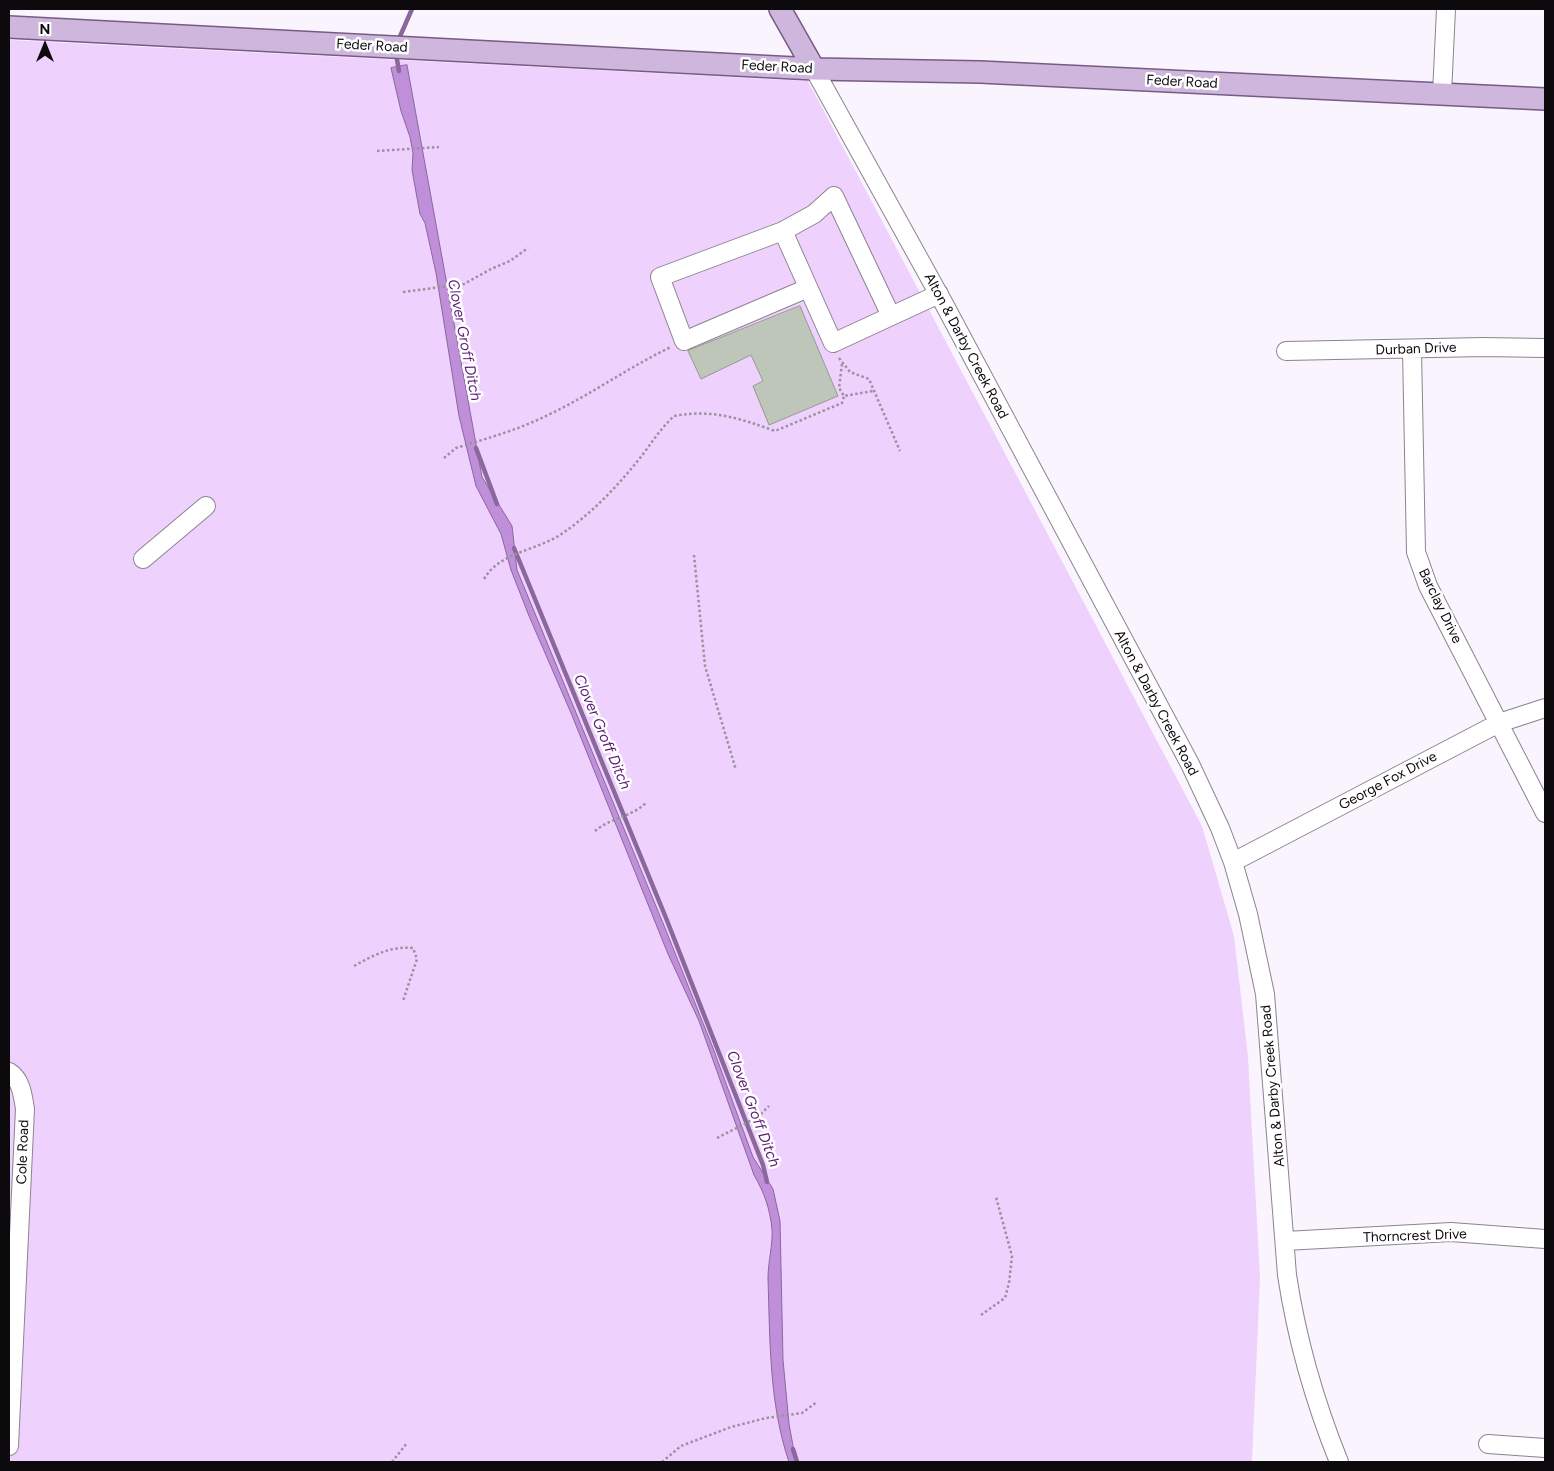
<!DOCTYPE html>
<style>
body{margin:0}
#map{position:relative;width:1554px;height:1471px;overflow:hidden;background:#faf4fe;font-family:Figtree,sans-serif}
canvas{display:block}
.frame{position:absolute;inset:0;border:10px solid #0d0a0e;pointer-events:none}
.north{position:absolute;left:20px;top:20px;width:50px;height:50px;-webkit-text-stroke:4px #fff;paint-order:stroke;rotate:0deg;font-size:14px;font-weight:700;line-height:20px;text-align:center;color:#0d0a0e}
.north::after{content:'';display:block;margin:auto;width:18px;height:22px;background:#0d0a0e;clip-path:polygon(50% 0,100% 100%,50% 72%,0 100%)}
</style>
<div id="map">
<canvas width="1554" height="1471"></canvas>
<div class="frame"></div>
<div class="north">N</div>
</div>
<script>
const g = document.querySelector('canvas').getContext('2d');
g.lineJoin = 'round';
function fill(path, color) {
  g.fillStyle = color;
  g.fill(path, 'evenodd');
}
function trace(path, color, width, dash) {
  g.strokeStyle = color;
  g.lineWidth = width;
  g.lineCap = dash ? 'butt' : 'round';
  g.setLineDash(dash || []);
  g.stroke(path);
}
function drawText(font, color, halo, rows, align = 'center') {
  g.font = font + ' Figtree,sans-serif';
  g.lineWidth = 5;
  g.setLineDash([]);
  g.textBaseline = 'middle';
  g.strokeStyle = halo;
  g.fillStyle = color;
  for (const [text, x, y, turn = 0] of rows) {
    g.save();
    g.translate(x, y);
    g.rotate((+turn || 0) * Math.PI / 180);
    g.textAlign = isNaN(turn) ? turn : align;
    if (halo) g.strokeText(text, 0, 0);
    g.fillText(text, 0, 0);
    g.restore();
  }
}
fill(new Path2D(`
 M9,40l799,41 394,745 32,110 14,121 12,221 -8,184h-1243z`), '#efd1fe');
const water = new Path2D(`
 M407,65l75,412 30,49 5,44 148,358 48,120 40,109 20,32 7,32 3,139 6,64 7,38h-7c-20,-59 -19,-122 -21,-184 0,-16 5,-33 4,-49 -2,-20 -8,-37 -18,-54l-55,-154 -31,-67 -97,-241 -42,-97 -18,-46 -10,-36 -25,-48 -17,-70 -23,-143 -11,-50 -5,-9 -8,-44 1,-17 -3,-16 -9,-26 -10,-43z`);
fill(water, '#c08fda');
trace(water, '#8a679d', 1);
trace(new Path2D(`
 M398,41l14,-32
 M396,54l3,17
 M476,448l21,56
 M514,548l152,370 97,247 4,17
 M793,1449l4,13`), '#8a679d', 4.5);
const building = new Path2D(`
 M800,306l38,90 -69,29 -16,-39 10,-5 -12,-26 -50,24 -13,-28z`);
fill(building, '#bec5b9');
trace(building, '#959b90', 1);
const minor = new Path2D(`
 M814,69l129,233 247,462 30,64 13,34 15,52 17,80 22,281c10,66 27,125 52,187
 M1442,94l4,-85
 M783,231l-123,46 24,64 124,-53
 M891,316l-57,-120 -20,18 -31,17 50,112 106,-49
 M1412,350l4,202 12,34 117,227
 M1286,351l197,-4 62,1
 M143,559l63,-53
 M1233,862l266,-139 46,-15
 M9,1072c12,7 14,24 16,37l-16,337
 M1285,1241l166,-9 94,7
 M1488,1444l57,4`);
const major = new Path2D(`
 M780,9l34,60
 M9,27l805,42 166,3 565,27`);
trace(minor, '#8b848f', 20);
trace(major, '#765b84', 24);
trace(new Path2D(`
 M377,151l62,-4
 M403,292l61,-8 27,-15 19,-8 18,-13
 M839,358l11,14 19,7 31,72
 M842,364l-3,24 5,8 29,-5
 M444,458l12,-10c32,-10 65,-19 94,-34 42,-20 79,-47 121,-67
 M694,555l11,111 31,104
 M484,579c16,-27 51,-28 76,-44 30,-20 57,-48 80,-77 11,-14 20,-29 34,-42 38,-7 65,2 101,15l67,-28 2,-7
 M595,831c15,-13 36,-14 51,-28
 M354,966c20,-11 36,-20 59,-18l4,11 -14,42
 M717,1138l41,-21 11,-11
 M981,1315l24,-17 4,-15 3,-27 -16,-59
 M392,1462l15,-19
 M662,1462l19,-16 50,-19 35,-9 36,-5 15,-11`), '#98939a', 2.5, [2.5, 2.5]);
trace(minor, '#fff', 18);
trace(major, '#cfb6dc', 21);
drawText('14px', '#0d0a0e', '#fff', [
 ["Feder Road",372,46,3],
 ["Feder Road",777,67,3],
 ["Feder Road",1182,82,3],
 ["Alton & Darby Creek Road",966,346,62],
 ["Durban Drive",1416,349,-2],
 ["Barclay Drive",1440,606,64],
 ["Alton & Darby Creek Road",1156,703,62],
 ["George Fox Drive",1388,781,-28],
 ["Alton & Darby Creek Road",1273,1086,-95],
 ["Cole Road",23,1152,-88],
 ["Thorncrest Drive",1415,1236,-2]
]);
drawText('italic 15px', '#5a1b74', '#fff', [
 ["Clover Groff Ditch",464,340,79],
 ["Clover Groff Ditch",602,732,67],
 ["Clover Groff Ditch",753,1109,69]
]);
</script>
